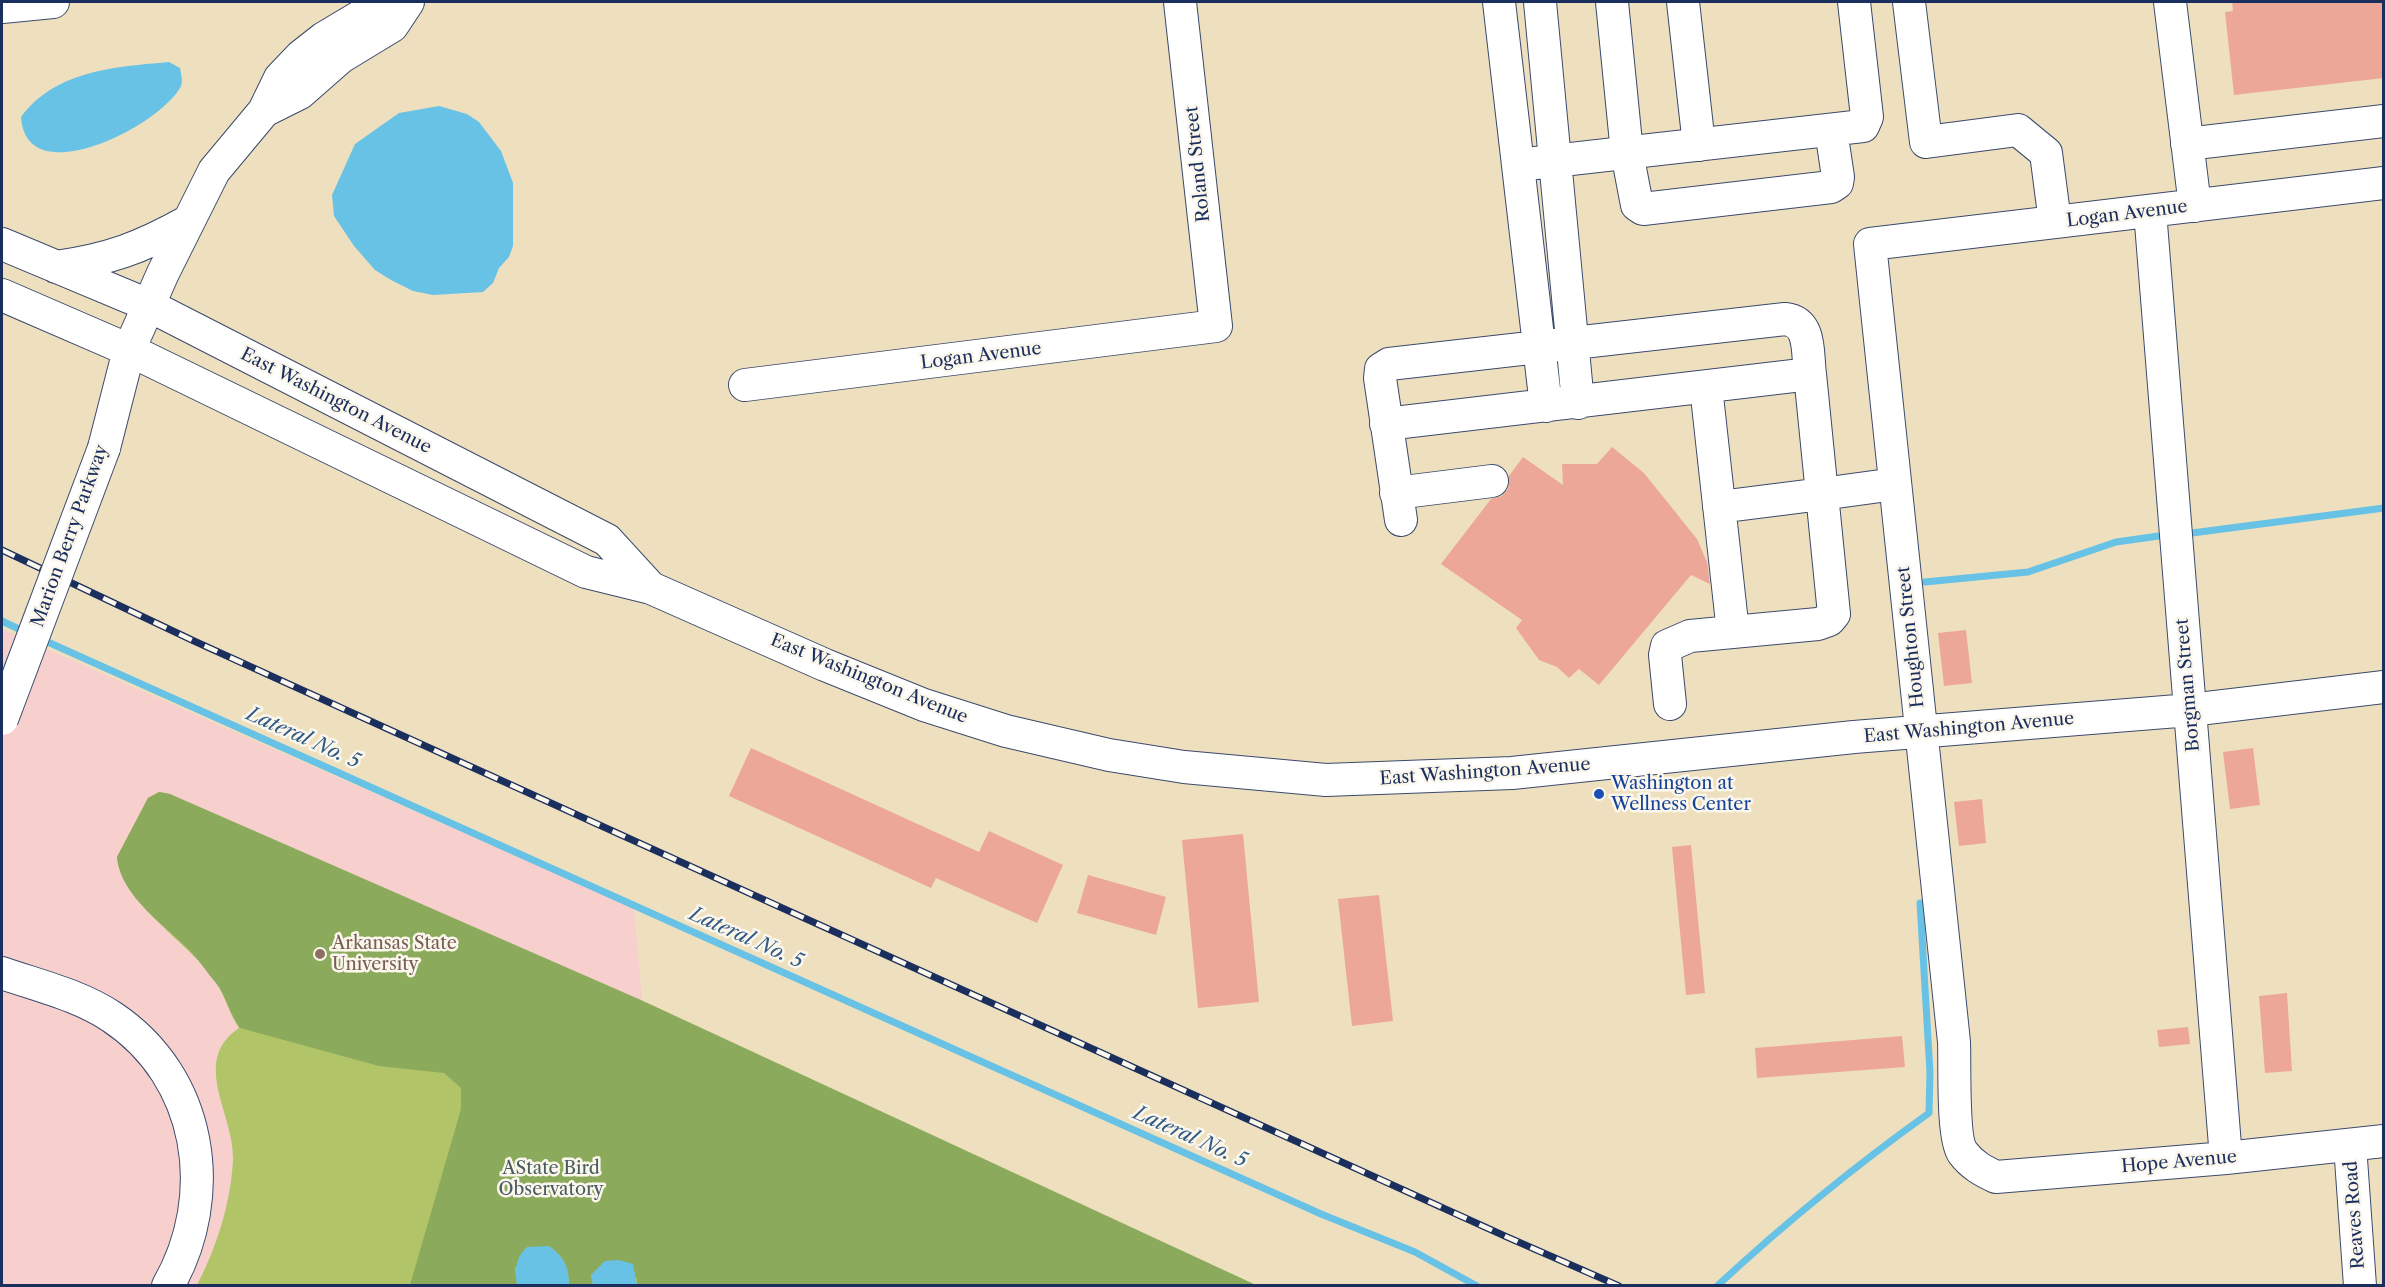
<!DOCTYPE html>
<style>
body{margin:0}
#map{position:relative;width:2385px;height:1287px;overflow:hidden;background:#eee0be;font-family:"Libre Caslon Text",serif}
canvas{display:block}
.frame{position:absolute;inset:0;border:3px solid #1b2f5e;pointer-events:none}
</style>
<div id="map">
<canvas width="2385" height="1287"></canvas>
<div class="frame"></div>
</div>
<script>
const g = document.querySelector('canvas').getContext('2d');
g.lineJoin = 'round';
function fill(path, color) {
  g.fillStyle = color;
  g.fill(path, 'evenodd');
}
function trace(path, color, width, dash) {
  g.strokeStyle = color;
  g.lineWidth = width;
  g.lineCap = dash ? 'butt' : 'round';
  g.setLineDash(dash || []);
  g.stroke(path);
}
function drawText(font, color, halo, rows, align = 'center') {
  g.font = font + ' "Libre Caslon Text",serif';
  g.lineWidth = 5;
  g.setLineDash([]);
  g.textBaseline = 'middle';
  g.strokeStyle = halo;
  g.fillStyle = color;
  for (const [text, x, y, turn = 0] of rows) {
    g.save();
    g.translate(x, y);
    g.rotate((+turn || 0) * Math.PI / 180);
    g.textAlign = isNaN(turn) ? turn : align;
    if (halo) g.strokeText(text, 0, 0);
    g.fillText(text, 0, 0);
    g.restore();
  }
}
fill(new Path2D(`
 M2,629l632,279 34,377h-666z`), '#f7d0ce');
fill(new Path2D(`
 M159,792l11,2 498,491h-471c20,-38 34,-83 36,-126 1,-46 -43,-98 6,-131 -9,-13 -13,-28 -20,-41 -24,-42 -98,-82 -102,-130l31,-59z`), '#b1c468');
fill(new Path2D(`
 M159,792l11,2 471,206 615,285 -619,1v-8l-46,-3 2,10h-24c0,-18 -5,-28 -20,-39l-34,22 2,17h-107l51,-176v-21l-17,-15 -65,-7 -139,-38c-10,-14 -14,-32 -24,-45 -8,-9 -15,-20 -23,-29 -25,-27 -73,-57 -76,-97l31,-59z`), '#8caa5c');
fill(new Path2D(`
 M169,62l11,6c1,6 3,12 1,18 -19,39 -155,109 -160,31 35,-47 94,-50 148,-55z
 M439,106l28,8 12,8 22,29 12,32v63l-4,11 -10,11 -6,15 -10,9 -50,3 -20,-4 -22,-11 -16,-10 -21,-24 -20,-30 -2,-21 23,-51 44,-31z
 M549,1246c15,11 20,21 20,39h-52c-2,-16 -2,-26 10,-38z
 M619,1260l14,4 4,21h-44l-2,-10 14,-14z`), '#68c2e6');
trace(new Path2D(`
 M2192,533l192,-25
 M1925,582l103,-10 88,-30 43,-6
 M2,621l23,11
 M41,639l1280,575 94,38 62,34
 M1717,1286c67,-62 138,-120 212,-173l1,-40 -10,-170`), '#68c2e6', 7);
fill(new Path2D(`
 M2232,2h152v76l-150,17 -9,-83 8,-1z
 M1612,447l32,26 53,66 10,23 3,22 -19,-9 -92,110 -20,-16 -10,9 -12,-11 -18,-7 -23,-32 6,-8 -81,-56 50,-65 11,-3 6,-7 1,-13 14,-19 40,28 -1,-21h35z
 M1966,630l6,53 -28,3 -6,-53z
 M751,748l228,104 10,-21 74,34 -26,58 -101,-45 -5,10 -202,-92z
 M2253,748l7,57 -30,4 -7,-57z
 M1982,799l4,44 -27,3 -5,-44z
 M1243,834l16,168 -61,6 -16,-168z
 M1691,845l14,148 -19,2 -14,-148z
 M1088,875l78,22 -10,38 -79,-22z
 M1379,895l14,126 -41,5 -14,-127z
 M2287,993l5,78 -27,2 -6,-77z
 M2188,1027l2,17 -31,3 -2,-17z
 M1902,1036l3,31 -148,11 -2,-30z`), '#eca799');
const minor = new Path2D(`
 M1499,2l47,404
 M1540,2l38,401
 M1612,2l15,151 10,52 6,4 188,-22 6,-4 1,-6 -7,-47
 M1683,2l16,143
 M1909,2l17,140 92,-12 28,23 9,69
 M2170,2l25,204
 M2,7l51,-5
 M264,111l36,-18 41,-36 51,-31 16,-24
 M2187,144l197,-23
 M1518,165l345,-39 4,-9 -13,-115
 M2384,183l-514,61 84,798c1,22 -2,97 9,111 9,12 20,18 33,24l230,-19 158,-17
 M2150,211l76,947
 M2,244l146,61 459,235 44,48
 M56,267c54,-8 84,-19 131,-45
 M2,295l127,55 457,222 65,16 174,77 99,40 82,26 103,24 75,12 142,13 186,-7 342,-36 336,-27 194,-23
 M745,385l471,-59 -36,-324
 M1706,387l27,245
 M1386,424l424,-50 12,120 73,-10
 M104,448l25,-98 34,-77 51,-102 50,-60 16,-33 21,-22 23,-18 57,-34 25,-2
 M1396,493l96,-12
 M1401,520l-21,-142 1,-9 8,-5 396,-45c27,3 22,34 25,55
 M1670,704l-5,-49 2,-9 23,-10 128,-12 11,-4 5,-6 -12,-120 -103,13
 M2,973c37,13 77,22 110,44 90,60 108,178 56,269
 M2350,1145l10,141`);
trace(minor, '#3b4a6c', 34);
trace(minor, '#fff', 32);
const rail = new Path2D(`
 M2,550l192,91 1313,596 112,49`);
trace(rail, '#1b2f5e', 7);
trace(rail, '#fbf7ec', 4.5, [14]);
const minorBridge = new Path2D(`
 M2,719l102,-271`);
trace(minorBridge, '#3b4a6c', 34, []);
trace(minorBridge, '#fff', 32);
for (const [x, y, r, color] of [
 [1599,794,6,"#1a4fb4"],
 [320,954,6,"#8d6e63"]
]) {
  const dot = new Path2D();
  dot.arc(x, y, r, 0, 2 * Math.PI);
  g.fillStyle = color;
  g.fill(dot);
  trace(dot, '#fbf7ec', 2);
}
drawText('18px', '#1b2f5e', '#fbf7ec', [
 ["Roland Street",1198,164,-96],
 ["Logan Avenue",2127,214,-7],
 ["Logan Avenue",981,356,-7],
 ["East Washington Avenue",336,401,27],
 ["Marion Berry Parkway",70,536,-70],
 ["Houghton Street",1911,637,-96],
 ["East Washington Avenue",869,679,22],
 ["Borgman Street",2188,685,-95],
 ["East Washington Avenue",1969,728,-5],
 ["East Washington Avenue",1485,772,-4],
 ["Hope Avenue",2179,1162,-5],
 ["Reaves Road",2355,1215,-94]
]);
drawText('18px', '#164399', '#fbf7ec', [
 ["Washington at",1611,784],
 ["Wellness Center",1611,805]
], 'left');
drawText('18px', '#785e54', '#fbf7ec', [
 ["Arkansas State",332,944],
 ["University",332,965]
], 'left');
drawText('18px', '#485c61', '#fbf7ec', [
 ["AState Bird",551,1169],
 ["Observatory",551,1190]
]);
drawText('italic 20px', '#325b87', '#fbf7ec', [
 ["Lateral No. 5",303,738,24],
 ["Lateral No. 5",746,938,24],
 ["Lateral No. 5",1190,1137,24]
]);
</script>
